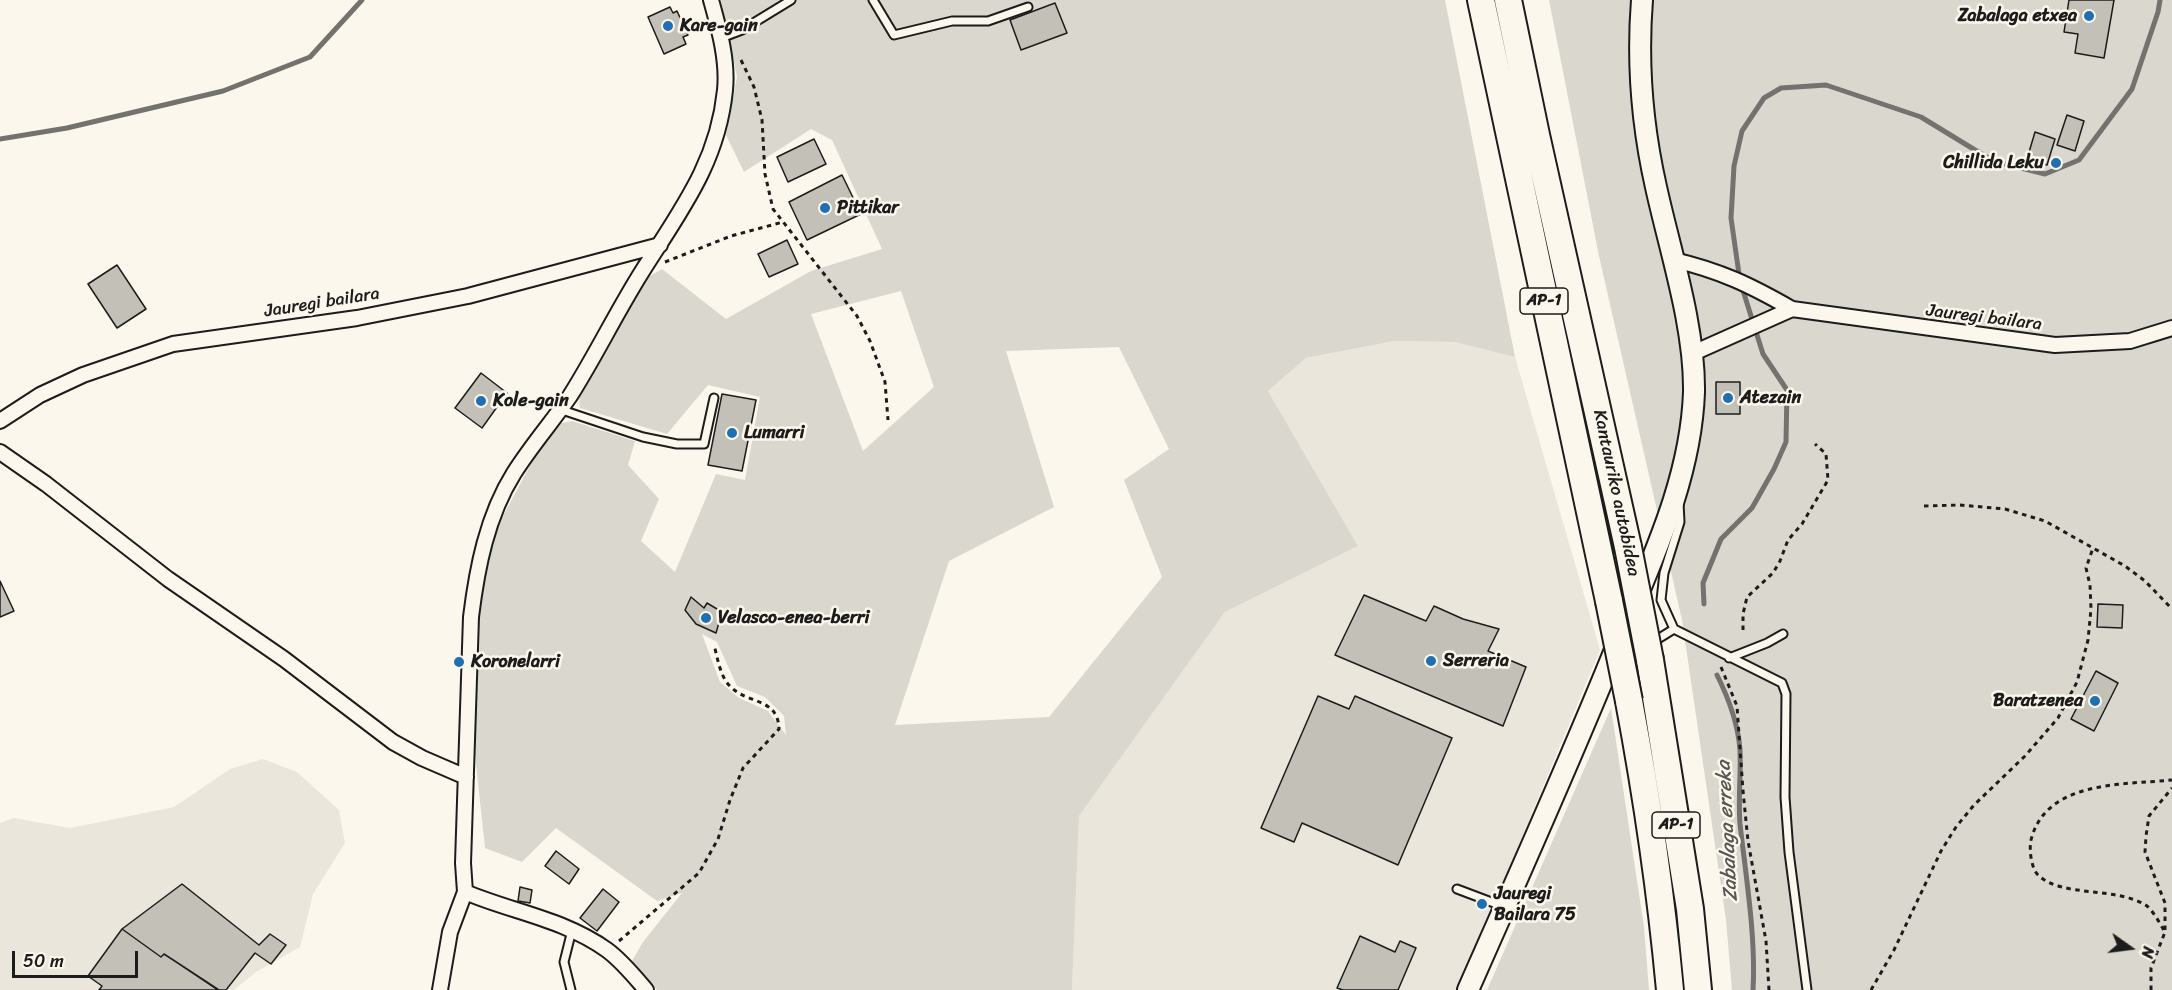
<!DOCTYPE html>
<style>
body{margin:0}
#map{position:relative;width:2172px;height:990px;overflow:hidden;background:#fbf7ec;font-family:Sriracha,sans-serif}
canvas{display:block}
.north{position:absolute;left:2100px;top:918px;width:60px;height:60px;-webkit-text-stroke:4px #fbf7ec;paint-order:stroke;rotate:104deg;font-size:16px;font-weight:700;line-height:24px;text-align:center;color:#1c1c1c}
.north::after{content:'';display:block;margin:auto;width:21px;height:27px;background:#1c1c1c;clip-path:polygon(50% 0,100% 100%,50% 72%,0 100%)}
.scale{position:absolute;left:12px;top:951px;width:126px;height:27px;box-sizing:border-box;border:3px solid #1c1c1c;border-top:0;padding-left:8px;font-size:18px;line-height:21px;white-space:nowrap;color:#1c1c1c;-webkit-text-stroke:4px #fbf7ec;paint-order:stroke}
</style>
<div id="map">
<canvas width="2172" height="990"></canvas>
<div class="north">N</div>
<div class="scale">50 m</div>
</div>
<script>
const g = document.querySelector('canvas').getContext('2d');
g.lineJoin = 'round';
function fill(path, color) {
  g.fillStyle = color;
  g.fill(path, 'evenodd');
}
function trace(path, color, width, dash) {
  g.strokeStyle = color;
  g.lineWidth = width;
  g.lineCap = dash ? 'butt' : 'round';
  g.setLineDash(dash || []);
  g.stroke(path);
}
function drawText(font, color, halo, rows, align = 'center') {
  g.font = font + ' Sriracha,sans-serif';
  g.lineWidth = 5;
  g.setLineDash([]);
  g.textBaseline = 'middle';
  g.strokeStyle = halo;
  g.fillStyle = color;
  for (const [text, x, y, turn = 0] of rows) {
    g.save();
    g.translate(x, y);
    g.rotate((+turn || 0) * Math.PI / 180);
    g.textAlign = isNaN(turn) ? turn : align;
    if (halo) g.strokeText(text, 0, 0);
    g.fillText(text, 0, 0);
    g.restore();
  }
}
fill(new Path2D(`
 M1394,341l61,1 60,15 85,293 -142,340h-386l7,-174 146,-204 133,-66 -90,-155 38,-33z
 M263,759l34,13 42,38 6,33 -32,51 -13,53 -44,25 -22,18h-234v-167l14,-5 56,10 104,-21 56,-38z`), '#eae6dc');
fill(new Path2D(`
 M721,0h724l70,357 -60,-15 -61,-1 -88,17 -38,33 90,155 -133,66 -146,204 -7,174h-415l-25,-29 11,-19 39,-49 -25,8 -101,-73 -34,34 -37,-14 -10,-93 3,-118 6,-65 17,-52 32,-60 25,-36 14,-3 63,20 -7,24 31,34 -18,42 34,31 41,-98 29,6 15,-83 -52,-12 -41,49 -87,-26 -1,-13 66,-116 17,-10 64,50 85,-48 71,-22 -50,-109 -21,-11 -67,43 -18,-37 11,-58zM901,291l33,96 -71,64 -52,-137zM1119,347l50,102 -45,31 38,97 -113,140 -154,8 54,-164 105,-54 -48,-156zM702,634l15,8 20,44 28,11 19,19 2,19 -18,-24 -29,-13 -19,-16z
 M1549,0h623v990h-440l-6,-70 -44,-300 -83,-364z
 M1611,708l33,219 5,63h-162z`), '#dad7ce');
trace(new Path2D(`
 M0,139l67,-11 156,-37 87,-34 52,-57
 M1704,604l-1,-21 18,-44 31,-31 22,-39 12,-27 1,-52 -24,-36 -23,-73 -9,-63 3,-52 8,-35 22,-33 17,-10 45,-3 95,32 72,44 52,13 34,-14 53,-71 26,-77 2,-12
 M1717,675c12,24 21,48 23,75 1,25 -2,49 0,74 6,53 16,113 13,166`), '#74726e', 5);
const building = new Path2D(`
 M2069,0h45l-10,58 -29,-5 3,-19 -14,-2z
 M1055,3l12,30 -46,17 -11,-30z
 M670,7l3,6 4,-2 11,24 -5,2 3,7 -22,10 -16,-37z
 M2067,115l17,6 -9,30 -18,-6z
 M2035,132l20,7 -8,26 -20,-6z
 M814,139l12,25 -38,18 -11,-25z
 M842,175l19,39 -54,26 -18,-38z
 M787,240l11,24 -29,13 -11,-23z
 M117,265l29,44 -29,19 -29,-44z
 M481,373l26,20 -25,35 -27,-20z
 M1716,382h24v32h-24z
 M722,394l34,6 -14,71 -34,-6z
 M0,581l14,30 -14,6z
 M1364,595l62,26 8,-15 29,13 36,10 -11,22 38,16 -23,59 -168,-71z
 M691,597l13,11 3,-5 15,9 -6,21 -20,-9 -11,-14z
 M2098,604l25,1 -1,23 -25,-1z
 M2096,671l22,12 -24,48 -23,-12z
 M1318,696l31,13 6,-13 97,42 -54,127 -96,-42 -8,19 -33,-14z
 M556,851l23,18 -10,15 -24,-18z
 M182,884l77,61 11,-11 16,11 -15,19 -16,-11 -29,37h-7l-55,-36 -3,3 -39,-28z
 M520,887l12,3 -2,13 -12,-2z
 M603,889l16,13 -22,29 -17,-13z
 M122,929l39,28 3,-3 54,36h-119l3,-4 -14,-10z
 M1360,936l35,16 5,-11 16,7 -18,42h-55l-6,-2z`);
fill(building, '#c3c0b8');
trace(building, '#1c1c1c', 1.5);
const service = new Path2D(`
 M873,0l21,35 58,-14h36l40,-14
 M721,38l21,-8 49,-30
 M559,409l84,28 34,7h27l10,-46
 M1679,503l1,19 -16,51 -3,27 13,29 108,54 4,11 -1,103 4,55 18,138
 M1653,642l21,-13
 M1729,658l38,-15 16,-9
 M1457,889l45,17
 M571,990l-7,-28 8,-32`);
const minor = new Path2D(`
 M1674,260c47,11 76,25 118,49
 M1691,354l101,-45 263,36 75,-4 42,-13
 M0,421l40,-26 43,-20 90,-31 184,-26 111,-22 192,-51
 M0,452l46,32 122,95 116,80 109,83 29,16 44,19
 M465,892c47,20 99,27 142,58 15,11 27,26 39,40
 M440,990l10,-58 15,-40 -2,-29 8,-246c6,-49 16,-101 43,-144 17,-27 38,-51 56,-77 26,-41 47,-85 73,-126 38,-60 75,-108 82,-180 3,-30 -6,-61 -14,-90`);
const secondary = new Path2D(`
 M1468,990c52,-118 105,-235 153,-355 32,-78 70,-157 73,-243 1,-66 -24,-141 -38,-205 -14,-62 -19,-124 -14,-187`);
const motorway = new Path2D(`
 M1481,0l128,601
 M1508,0l28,135 92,412
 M1650,660l40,249 8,81
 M1629,701c18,96 32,192 41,289`);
trace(service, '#1c1c1c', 11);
trace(minor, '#1c1c1c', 18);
trace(secondary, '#1c1c1c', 24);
trace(motorway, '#1c1c1c', 30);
trace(new Path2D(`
 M741,60l13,27 8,33 3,54 8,35 84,107 13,25 15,41 3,38
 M665,262l66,-26 52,-14
 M1924,506l36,-1 45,4 40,12 80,45 20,15 27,28
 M1743,630v-16l4,-17 26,-24 7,-12 8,-21 14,-16 26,-44 -2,-26 -11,-10
 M1721,667l16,39 6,85 5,50 18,100 3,49
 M2165,930v-27l-20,-51 1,-16 3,-20 23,-28
 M619,941l80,-68 19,-34 12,-39 13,-32 36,-39c-1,-31 -30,-25 -47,-41 -12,-10 -14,-29 -18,-43
 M1871,990l23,-40 47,-99 15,-24 18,-22 51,-49 33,-38 19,-36 11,-42 3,-31 -1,-24 -4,-17 7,-20
 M2151,990v-22l14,-36c-5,-8 -11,-20 -18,-26 -30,-20 -85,-8 -109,-31 -7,-7 -9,-26 -7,-35 15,-60 92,-55 141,-60`), '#1c1c1c', 3, [4.5, 4.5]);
trace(service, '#fbf7ec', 7);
trace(minor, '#fbf7ec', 14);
trace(secondary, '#fbf7ec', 20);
trace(motorway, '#fbf7ec', 26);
const motorwayBridge = new Path2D(`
 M1628,547l22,113
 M1609,601l20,100`);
trace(motorwayBridge, '#1c1c1c', 30, []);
trace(motorwayBridge, '#fbf7ec', 26);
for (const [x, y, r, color] of [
 [2089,16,6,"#1f6fb2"],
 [668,26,6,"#1f6fb2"],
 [2056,163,6,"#1f6fb2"],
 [825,208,6,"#1f6fb2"],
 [1728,398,6,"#1f6fb2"],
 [481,401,6,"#1f6fb2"],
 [732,433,6,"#1f6fb2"],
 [706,618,6,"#1f6fb2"],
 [1431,661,6,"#1f6fb2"],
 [459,662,6,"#1f6fb2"],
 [2095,701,6,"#1f6fb2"],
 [1482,904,6,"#1f6fb2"]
]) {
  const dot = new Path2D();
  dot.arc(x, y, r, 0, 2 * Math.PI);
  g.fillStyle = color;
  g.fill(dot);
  trace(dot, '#fbf7ec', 2);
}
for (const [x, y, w] of [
 [1544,301,48],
 [1676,825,48]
]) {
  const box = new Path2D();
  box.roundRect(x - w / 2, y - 13, w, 26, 4.5);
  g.fillStyle = '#fbf7ec';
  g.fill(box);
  trace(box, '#1c1c1c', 1.5);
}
drawText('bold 16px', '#1c1c1c', null, [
 ["AP-1",1544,301],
 ["AP-1",1676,825]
]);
drawText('bold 18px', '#1c1c1c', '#fbf7ec', [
 ["Zabalaga etxea",2077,16,"right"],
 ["Kare-gain",680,26],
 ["Chillida Leku",2044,163,"right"],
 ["Pittikar",837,208],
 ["Atezain",1740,398],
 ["Kole-gain",493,401],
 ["Lumarri",744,433],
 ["Velasco-enea-berri",718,618],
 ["Serreria",1443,661],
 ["Koronelarri",471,662],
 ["Baratzenea",2083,701,"right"],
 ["Jauregi",1494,894],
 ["Bailara 75",1494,915]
], 'left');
drawText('18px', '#1c1c1c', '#fbf7ec', [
 ["Jauregi bailara",322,303,-9],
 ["Jauregi bailara",1984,318,7],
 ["Kantauriko autobidea",1616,493,78]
]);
drawText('italic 20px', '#575653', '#fbf7ec', [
 ["Zabalaga erreka",1728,831,-93]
]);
</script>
